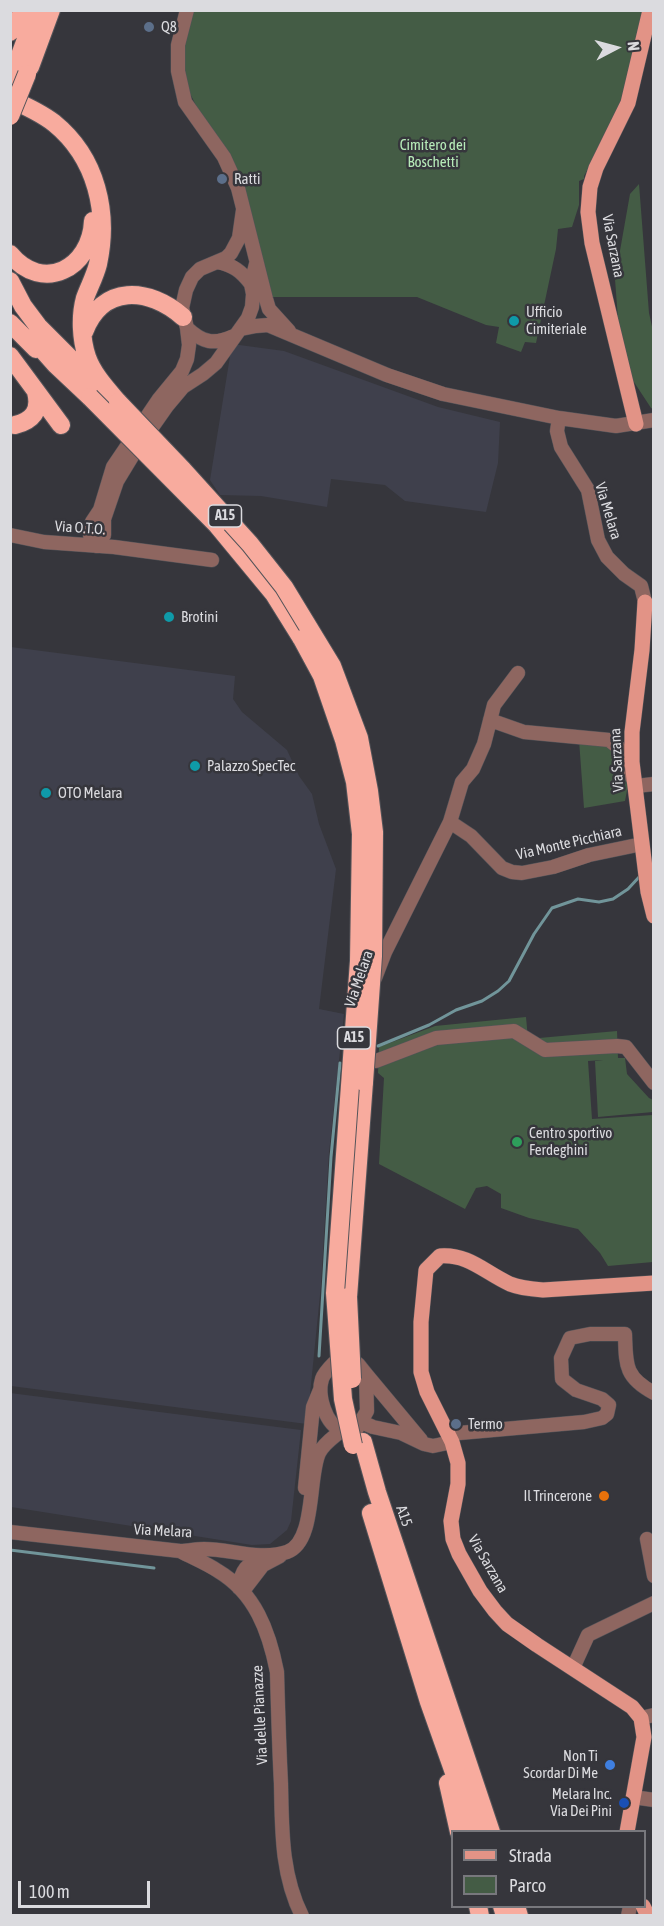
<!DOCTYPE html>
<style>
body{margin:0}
#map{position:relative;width:664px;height:1926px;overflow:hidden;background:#36363c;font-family:"Asap Condensed",sans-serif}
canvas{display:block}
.frame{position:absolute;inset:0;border:12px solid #dbdbdf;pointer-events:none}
.legend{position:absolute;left:451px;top:1830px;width:195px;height:78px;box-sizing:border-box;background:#36363c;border:2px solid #78787d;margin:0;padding:8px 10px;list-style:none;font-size:18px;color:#dbdbdf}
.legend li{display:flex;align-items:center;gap:12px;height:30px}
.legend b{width:30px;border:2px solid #78787d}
.north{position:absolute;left:586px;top:18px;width:60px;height:60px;-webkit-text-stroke:4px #36363c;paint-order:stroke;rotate:84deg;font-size:16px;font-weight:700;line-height:24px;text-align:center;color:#dbdbdf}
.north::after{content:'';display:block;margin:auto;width:21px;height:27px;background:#dbdbdf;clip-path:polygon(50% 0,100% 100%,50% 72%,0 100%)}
.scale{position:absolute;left:18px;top:1881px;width:132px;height:27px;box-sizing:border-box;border:3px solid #dbdbdf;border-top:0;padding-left:8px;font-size:18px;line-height:21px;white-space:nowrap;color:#dbdbdf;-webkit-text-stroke:4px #36363c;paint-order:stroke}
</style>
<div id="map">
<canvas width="664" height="1926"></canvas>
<div class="frame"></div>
<ul class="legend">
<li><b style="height:8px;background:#e29386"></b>Strada</li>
<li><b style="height:16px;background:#445c45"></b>Parco</li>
</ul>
<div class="north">N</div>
<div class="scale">100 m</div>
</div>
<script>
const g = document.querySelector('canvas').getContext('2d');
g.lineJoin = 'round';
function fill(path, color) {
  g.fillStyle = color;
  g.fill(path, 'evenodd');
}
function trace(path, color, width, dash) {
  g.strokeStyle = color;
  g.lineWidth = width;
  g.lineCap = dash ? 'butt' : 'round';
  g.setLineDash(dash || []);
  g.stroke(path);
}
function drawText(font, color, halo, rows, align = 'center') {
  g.font = font + ' "Asap Condensed",sans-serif';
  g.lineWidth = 5;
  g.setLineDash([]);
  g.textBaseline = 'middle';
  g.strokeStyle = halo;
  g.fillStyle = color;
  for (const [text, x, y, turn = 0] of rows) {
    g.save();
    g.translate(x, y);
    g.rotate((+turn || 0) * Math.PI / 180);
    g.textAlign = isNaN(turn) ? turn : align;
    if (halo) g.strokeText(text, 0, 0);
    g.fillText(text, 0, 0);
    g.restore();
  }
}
fill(new Path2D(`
 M232,344l52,7 154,56 62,15 -2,41 -12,49 -81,-11 -20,-16 -54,-6 -4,28 -66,-11 -41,-1 -10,-15z
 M11,647l224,29 -2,23 9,13 45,38 12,26 13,18 7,30 17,45 -17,140 25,5 -15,138 -8,133 -14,139 -296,-38z
 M10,1393l291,37 -10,91 -4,9 -17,14 -18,1 -241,-38z`), '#3f404c');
fill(new Path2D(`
 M191,10l453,1 -25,100 -35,65v3l-5,2v24l-7,22 -14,2 -2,20 -20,94 -11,-1 -4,10 -25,-9 3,-16 -13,-2 -69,-28h-144l-5,2 -19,-84 -62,-128c-5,-24 -5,-53 4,-77z
 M639,184l10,129 4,18v78l-2,-1 -19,-29 -14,-60 -3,-40 15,-85z
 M579,740l37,8 13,32 -4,21 -41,7z
 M526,1017l2,22 89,-8 1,27h7l2,16 22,24 4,2v12l-55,5 -3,-56 8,-1 -15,1 4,58 61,-4v147l-45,4 -8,-13 -22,-24 -49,-11 -28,-10v-14l-14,-8 -11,2 -11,21 -86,-45 5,-86 -6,-5 1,-26 56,-21z`), '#445c45');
trace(new Path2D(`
 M378,1046l51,-21 27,-15 26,-9 16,-10 11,-10 25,-47 18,-26 26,-9 21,3 14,-3 15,-10 12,-13
 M319,1356l12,-199 9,-94
 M10,1550l144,18`), '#71959a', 3);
const minor = new Path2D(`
 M187,10l-9,35v26l7,31 39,55 14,31 28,111 3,10 20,22
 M217,262c16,3 24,9 34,22
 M187,328c16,15 27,17 47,8
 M241,329l15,-3 12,-1 119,50 56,19 116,24 57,8 38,-6
 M559,418l-2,13 4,16 27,43 10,50 9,17 17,17 17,12 4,16
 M10,535l34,7 70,5 98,13
 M104,535v-16l13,-38 17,-28 33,-47 16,-19 20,-13 13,-11 32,-45 4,-11 1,-13 -2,-10 5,-20
 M96,546l-6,-11v-8l2,-5 8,-12 13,-43 46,-68 23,-28 5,-12 2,-14 -2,-17 -5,-20 4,-18 6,-13 8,-8 26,-11 5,-5 8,-15 4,-28
 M490,720l34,12 85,8 10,8 17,38 18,-2
 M450,822l21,14 31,32 10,4 10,1 31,-6 36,-12 53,-11
 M375,978l10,-26 65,-130 12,-40 11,-13 11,-25 10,-39 24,-32
 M360,1061h16l60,-23 78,-7 31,19 72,-4 9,1 28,36
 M334,1363l24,1 8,10 1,37 -11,19c-4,0 -10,1 -14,0 -17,-5 -25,-36 -20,-51 2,-6 8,-12 12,-16z
 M366,1374l55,66
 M361,1422l12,5 28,6 23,11 9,2 19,-4
 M448,1434l136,-12 18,-4 5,-4 2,-9 -7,-6 -26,-9 -14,-11 -1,-21 9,-20 20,-4h35c1,30 -1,43 29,59
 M305,1488l8,-81 7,-17
 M10,1532l170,19c8,0 16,-2 24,-2 27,0 56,12 83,3 29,-10 21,-76 32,-99 5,-10 15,-16 23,-23
 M647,1539l7,37
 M180,1551c13,7 26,12 38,20 37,22 51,60 59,101 1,37 2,74 4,112 1,45 0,90 21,132
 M239,1588c2,-18 8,-25 25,-31
 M243,1591l20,-26 17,-9
 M573,1668l15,-33 66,-32
 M641,1718l13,-3
 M633,1797l21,3
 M628,1916l2,-10`);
const major = new Path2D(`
 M636,424l-44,-181 -4,-31 2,-25 6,-19 32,-65 22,-93
 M645,602l-3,48 -10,82v30l16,130 6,24
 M627,1832l17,-95 -3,-19 -9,-11 -95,-62 -30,-21 -12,-13 -15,-20 -21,-37 -6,-15 -2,-18 7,-37v-21l-6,-21 -25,-50 -6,-20v-50l5,-52 14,-14c29,-2 44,16 70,28 10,4 21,5 33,6l111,-7
 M643,1906l5,10`);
const highway = new Path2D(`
 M10,32l6,-6 7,-16
 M30,67l21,-57
 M10,82l27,-72
 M10,99c16,7 31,14 44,24 43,35 55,90 44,141 -3,12 -9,23 -13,34 -5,18 -4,41 2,59 6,17 19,31 31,45
 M10,254c33,40 81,14 83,-33
 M10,281l13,25 15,20 57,57
 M10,323l26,26
 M84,332c18,-48 65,-45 99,-15
 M32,338l24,27 34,32
 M10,356l51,69
 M15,425c17,-4 26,-14 21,-33
 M217,525l57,69 28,45
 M348,1297l16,-215
 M363,1442l14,50 114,340
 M371,1513l58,189 46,130
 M448,1783l11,49
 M478,1906l2,10
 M502,1906l3,10
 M516,1906l3,10`);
trace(minor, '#545459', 15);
trace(major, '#545459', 16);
trace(highway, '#545459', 20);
trace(minor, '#8e6660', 14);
trace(major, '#e29386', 15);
trace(highway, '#f8ab9e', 18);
const highwayBridge = new Path2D(`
 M10,116l17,-42
 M90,397l127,128
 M118,402l65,68 67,74 34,43 48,79 27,72 10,53 5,41 -1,124 -9,126
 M302,639l20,37 22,64 11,42 6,52 -2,127 -24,332 8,106 10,46
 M348,1297l4,82`);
trace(highwayBridge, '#545459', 20, []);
trace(highwayBridge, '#f8ab9e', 18);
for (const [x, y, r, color] of [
 [149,27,6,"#5c6f8a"],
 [222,179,6,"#5c6f8a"],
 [514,321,6,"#0f9aa8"],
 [169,617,6,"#0f9aa8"],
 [195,766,6,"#0f9aa8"],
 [46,793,6,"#0f9aa8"],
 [517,1142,6,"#2e9e5b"],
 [456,1424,6,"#5c6f8a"],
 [604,1496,6,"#e8710a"],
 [610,1765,6,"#3f7fe0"],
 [624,1803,6,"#1a4fb4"]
]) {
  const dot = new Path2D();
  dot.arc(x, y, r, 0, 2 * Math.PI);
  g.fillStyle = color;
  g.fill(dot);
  trace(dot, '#36363c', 2);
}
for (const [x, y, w] of [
 [225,516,33],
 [354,1038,33]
]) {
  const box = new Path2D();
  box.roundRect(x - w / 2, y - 11, w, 22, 4.5);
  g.fillStyle = '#36363c';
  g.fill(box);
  trace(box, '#dbdbdf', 1.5);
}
drawText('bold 14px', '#dbdbdf', null, [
 ["A15",225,516],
 ["A15",354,1038]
]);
drawText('15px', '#dbdbdf', '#36363c', [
 ["Q8",161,27],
 ["Ratti",234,179],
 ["Ufficio",526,312],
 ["Cimiteriale",526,329],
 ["Brotini",181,617],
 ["Palazzo SpecTec",207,766],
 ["OTO Melara",58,793],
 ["Centro sportivo",529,1133],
 ["Ferdeghini",529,1150],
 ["Termo",468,1424],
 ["Il Trincerone",592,1496,"right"],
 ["Non Ti",598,1756,"right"],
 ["Scordar Di Me",598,1773,"right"],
 ["Melara Inc.",612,1794,"right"],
 ["Via Dei Pini",612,1811,"right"]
], 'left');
drawText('15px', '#b6eab8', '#36363c', [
 ["Cimitero dei",433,145],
 ["Boschetti",433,162]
]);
drawText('15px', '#dbdbdf', '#36363c', [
 ["Via Sarzana",613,246,79],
 ["Via Melara",608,511,73],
 ["Via O.T.O.",80,528,4],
 ["Via Sarzana",617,760,-93],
 ["Via Monte Picchiara",569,843,-13],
 ["Via Melara",359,979,-71],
 ["A15",404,1516,71],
 ["Via Melara",163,1531,3],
 ["Via Sarzana",488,1564,60],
 ["Via delle Pianazze",260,1715,-93]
]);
</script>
